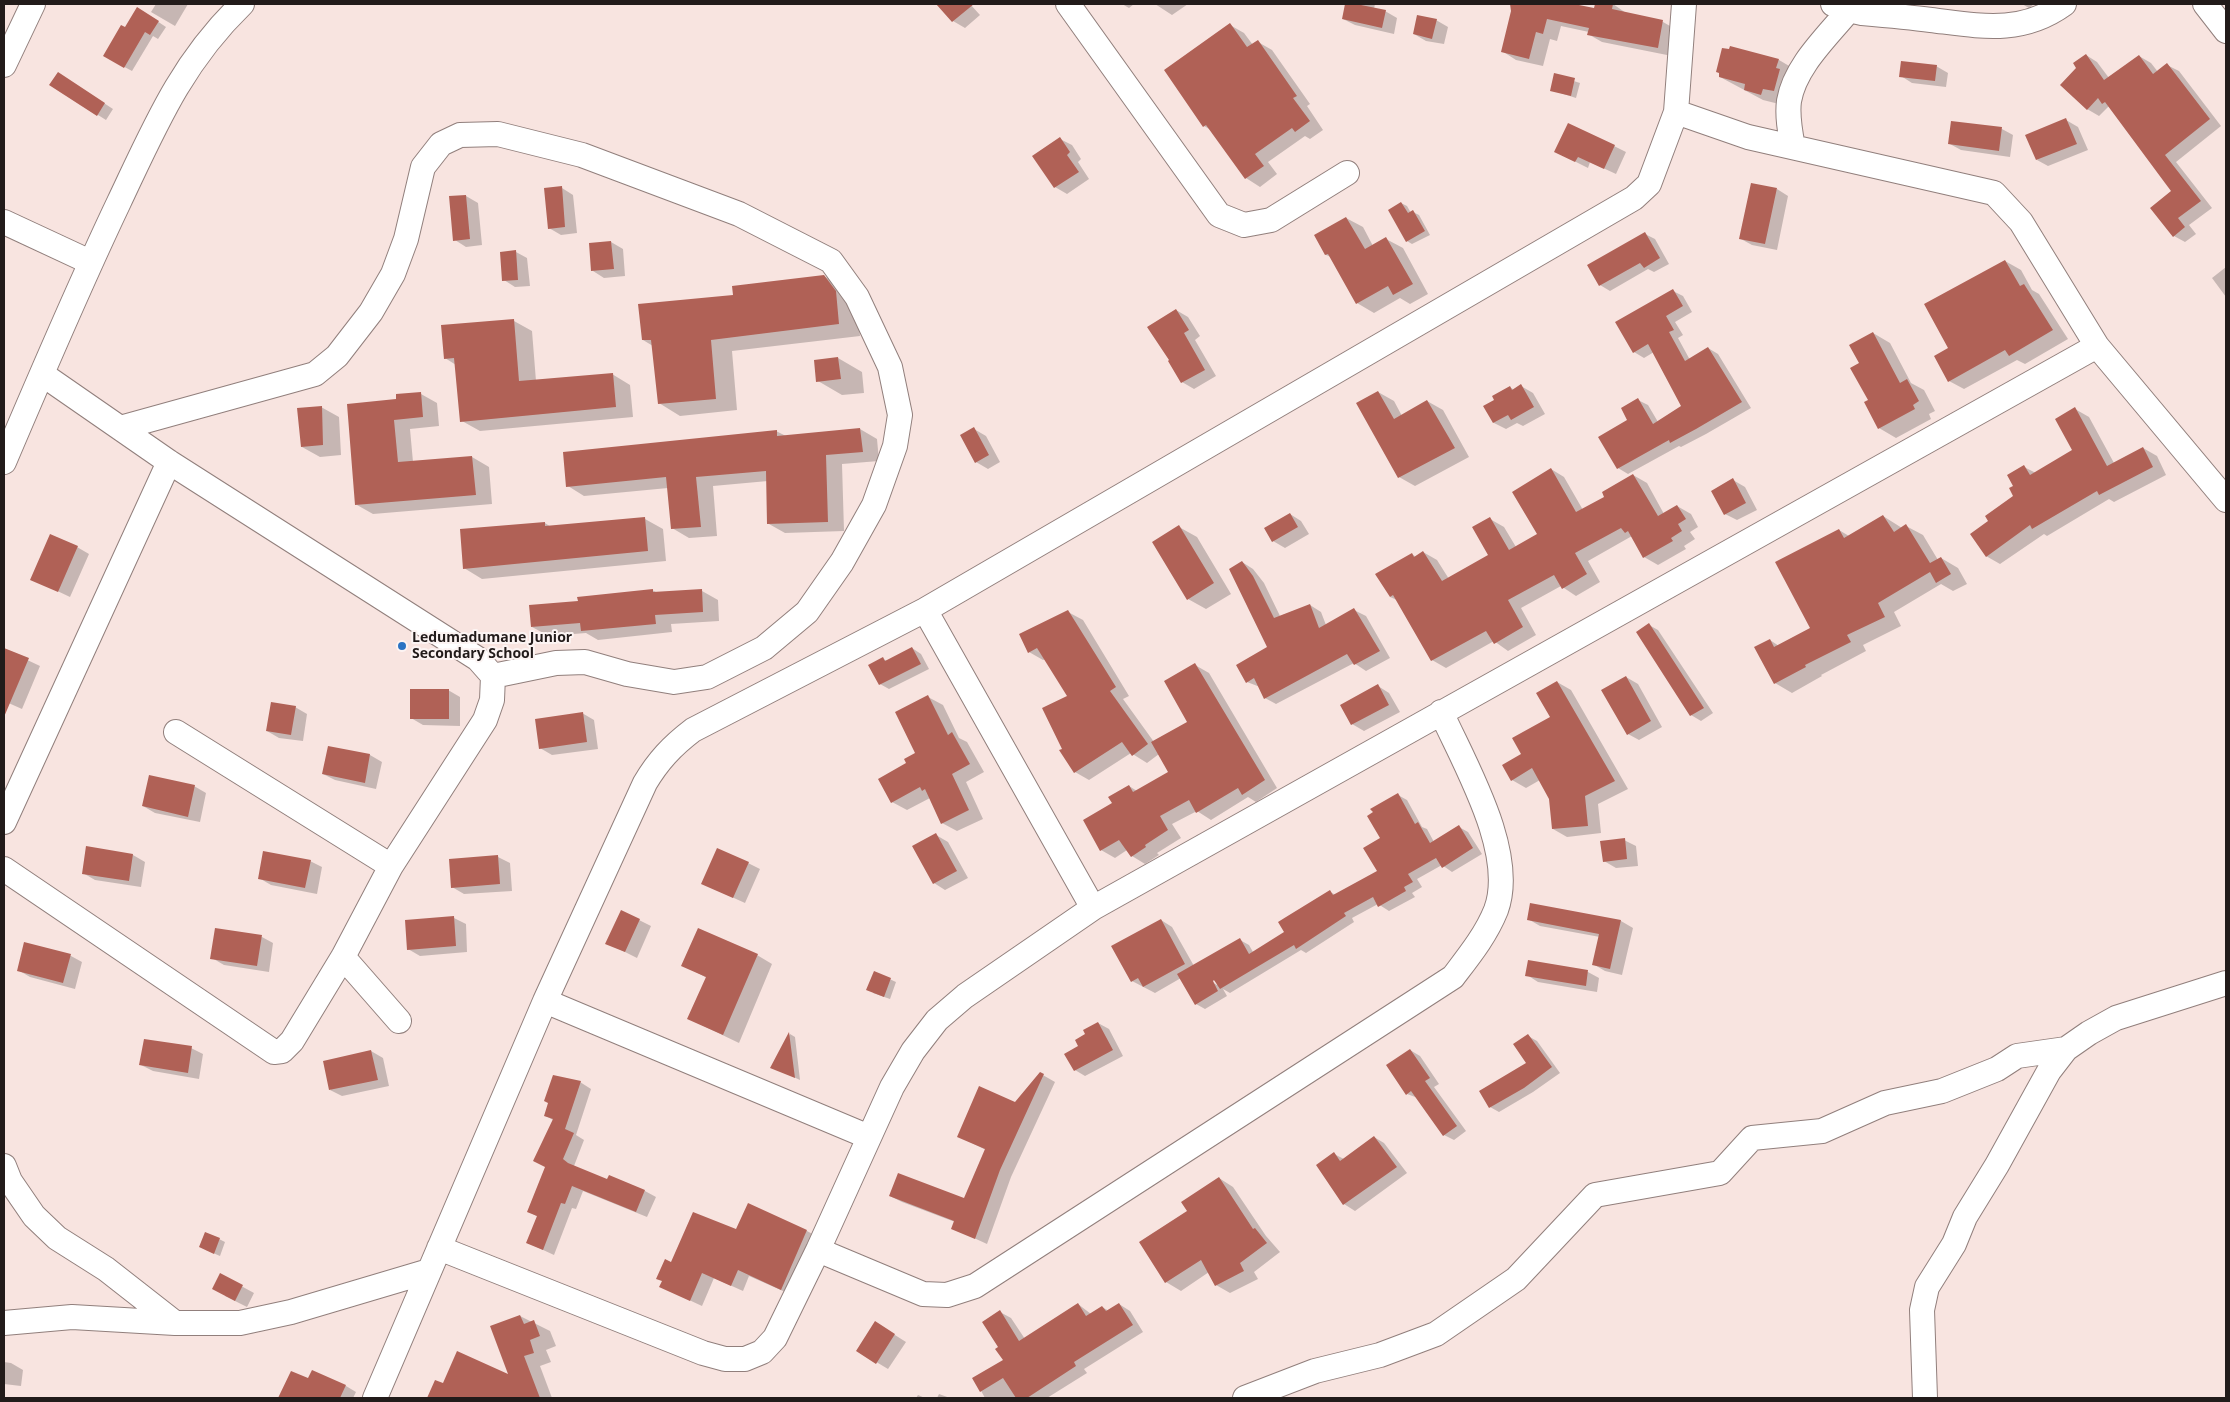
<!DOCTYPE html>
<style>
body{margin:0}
#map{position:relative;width:2230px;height:1402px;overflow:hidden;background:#f8e4e0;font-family:"Open Sans",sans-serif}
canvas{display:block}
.frame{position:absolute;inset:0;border:5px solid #221b1a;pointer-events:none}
</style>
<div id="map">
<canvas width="2230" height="1402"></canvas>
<div class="frame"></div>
</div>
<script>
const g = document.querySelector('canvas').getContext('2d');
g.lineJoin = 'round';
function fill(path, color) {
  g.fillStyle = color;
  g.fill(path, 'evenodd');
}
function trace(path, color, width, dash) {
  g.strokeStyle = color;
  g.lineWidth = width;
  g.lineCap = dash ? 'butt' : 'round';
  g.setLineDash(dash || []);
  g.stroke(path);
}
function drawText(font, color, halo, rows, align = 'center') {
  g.font = font + ' "Open Sans",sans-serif';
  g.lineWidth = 4;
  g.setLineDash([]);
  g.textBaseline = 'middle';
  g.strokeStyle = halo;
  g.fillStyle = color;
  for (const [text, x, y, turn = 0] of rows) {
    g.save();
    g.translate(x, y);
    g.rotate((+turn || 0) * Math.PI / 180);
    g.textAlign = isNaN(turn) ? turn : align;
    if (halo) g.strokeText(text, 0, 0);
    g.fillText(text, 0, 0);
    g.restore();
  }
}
fill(new Path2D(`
 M156,4h32l-13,22 -24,-14z
 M938,4h32l10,11 -15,13 -12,-7z
 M1122,4h12l-5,4z
 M1155,4h33l-16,11z
 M1346,4h29l-1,5 11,2 12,7 -3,16 -39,-9 -12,-6z
 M1514,4h35l24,6h22l1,-6h17l13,9 37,9 14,8 -5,26 -70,-14 -14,-8 1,-2 -28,-6 -4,15 -7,-2 -7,27 -27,-6 -14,-9z
 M2022,4h12l-5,4z
 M145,13l21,14 -8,12 -5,-3 -21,35 -28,-15 21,-27z
 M1436,20l12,7 -4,17 -18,-3 -12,-7z
 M1230,25l14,8 9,12 5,-3 14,8 38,54 -3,2 16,24 -13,9 -5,-3 -37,26 9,12 -17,13 -14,-9 -35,-48 -7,-4z
 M2086,55l11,7 12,16 30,-22 12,7 7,9 9,-7 12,6 42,55 -45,36 36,46 -23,17 7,9 -11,8 -11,-6 -1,-45 -64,-85 -10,10 -12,-7 -9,-41z
 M1779,60l17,10 -17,34 -16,-4 -43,-23z
 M1936,66l12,7 -2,14 -34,-4 -11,-7z
 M1555,75l25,8 -4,15 -25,-8z
 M67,79l46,30 -7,11 -8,-5z
 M2066,120l12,7 10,23 -40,16 -11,-6z
 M2002,129l11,6 -3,22 -49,-7 -11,-6z
 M1060,139l12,6 9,14 -3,3 11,17 -22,15 -12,-7z
 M1614,146l12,6 -10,22 -26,-12 -2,6 -32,-16z
 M562,188l11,7 4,38 -16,2 -12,-7z
 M1777,189l11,7 -11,54 -25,-5 -11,-6z
 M466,196l12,7 4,42 -16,2 -11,-7z
 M1401,203l6,3 4,7 2,-1 6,3 11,20 -18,9 -5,-3z
 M1346,218l17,9 10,19 13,-7 17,9 25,46 -18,10 -10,-6 -26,15 -17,-10 -26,-46 -5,-2 -11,-19z
 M1645,234l10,5 14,25 -15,8 -6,-3 -38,22 -10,-6z
 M611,242l12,7 2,27 -21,2 -11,-7z
 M516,252l11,6 3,28 -15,1 -11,-7z
 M2005,261l16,9 11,20 7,4 29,45 -43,25 -8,-4 -53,29 -15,-8 1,-32z
 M2226,267v30l-14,-19z
 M824,276l22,13 11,15 3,32 -128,15 5,59 -57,6 -21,-13 -6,-57 -10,-6 91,-44z
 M1673,291l10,5 9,16 -17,10 8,13 -5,3 12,22 18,-12 10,6 33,54 -45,26 -25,13 -2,-1 -51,28 -10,-6 11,-47 9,-21 10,5 10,17 25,-15 -29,-55 -10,6 -10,-6z
 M1176,310l12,7 12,19 -5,4 21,36 -22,13 -12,-7z
 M514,321l18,10 4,50 76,-7 18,11 3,32 -153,14 -18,-10 -6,-56 -11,-7z
 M1873,333l17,10 21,40 13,7 11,21 -6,3 2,5 -35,19 -17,-10 -10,-27 -8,-37z
 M838,358l24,14 2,21 -22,2 -24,-14z
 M1521,386l12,7 12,21 -22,12 -6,-3 -11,6 -12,-6 -9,-16 11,-7 14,-13 4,3z
 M1378,392l16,9 8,15 25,-15 16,9 26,47 -54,29 -16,-9z
 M421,394l16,9 2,23 -29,3 3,33 59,-5 17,10 3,37 -119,10 -16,-9 41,-105z
 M321,407l18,10 2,38 -21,2 -18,-10z
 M2075,409l14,8 25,46 29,-15 14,8 9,19 -52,27 -5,-3 -62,37 -3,-2 -44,30 -14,-8 4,-35 25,-24v-11l9,-19 12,6 38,-23z
 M860,429l17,10 2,22 -37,3 2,67 -59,2 -16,-9 -1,-43 -55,5 4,50 -28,2 -17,-10 -4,-40 -84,8 -16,-10 208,-55 10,5z
 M974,429l12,7 14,26 -12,7 -12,-7z
 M1551,469l13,8 19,33 23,-13 27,-22 14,8 17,31 13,-8 14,8 7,13 -8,5 5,7 -11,7 2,3 -28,16 -14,-8 -12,-21 -44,25 12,21 -24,14 -15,-10 -40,22 15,27 -28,16 -14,-10 -48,27 -14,-8 -35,-60 -7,-3 22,-43 4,3 7,-5 14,8 12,19 41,-23v-37l14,8 12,20 22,-13z
 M1733,480l12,7 12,23 -20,10 -12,-6z
 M1290,514l11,7 8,13 -24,14 -12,-7z
 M1883,516l19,12 4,-2 17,9 15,25 3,-2 17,10 9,16 -14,7 -12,-7 -47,28 7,14 -38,19 3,6 -45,24 1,1 -30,17 -17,-10 -5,-43 9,6 32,-17 28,-99 10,6z
 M645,519l18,10 3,32 -184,18 -18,-11 81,-45 6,4z
 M1179,527l18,10 34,57 -25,15 -18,-10z
 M77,547l12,7 -19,43 -38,-18z
 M1242,562l11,7 11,14 16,33 30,-11 11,7 5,13 28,-15 12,6 24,42 -24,13 -12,-8 -78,41 -11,-6 -5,-11 -13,-5 22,-35z
 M652,590l6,3 44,-2 16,9 1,21 -48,3 1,8 -74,8 -12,-7 -37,3 -17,-9 47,-25z
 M1068,612l15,8 46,76 -6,3 31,43 34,-19 7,-58 14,8 68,115 -21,14 -8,-5 -37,23 -14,-9 -25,13 9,14 -24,15 2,2 -14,9 -13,-8 -5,-6 -12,8 -14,-8 13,-47 15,-17 8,5 32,-19 -10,-18 -12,9 -16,-10 -42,27 -14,-8 -12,-23 6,-53 -23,-37 -3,1 -14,-8z
 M1649,625l9,5 55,83 -12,8 -10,-6z
 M912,648l9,6 8,15 -40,20 -9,-5 3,-25 4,2z
 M4,649l36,17 -18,43 -18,-8z
 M1626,677l12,7 24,43 -23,13 -11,-6z
 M1557,682l14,8 57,99 -30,15 3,29 -34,4 -14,-8 -3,-30 -10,-19 -14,8 -14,-8 11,-25 29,-38z
 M1378,686l11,7 11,19 -36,19 -12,-7z
 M448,690l12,7v29l-37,-1 -12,-7z
 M928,697l15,8 16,33 8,4 17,30 -18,10 17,37 -26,12 -15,-8 -12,-25 -23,12 -15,-8 16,-38 9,-11z
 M295,707l12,7 -4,27 -24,-3 -12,-7z
 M582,713l12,7 4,29 -46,6 -12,-7z
 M329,747l41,8 12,7 -6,27 -41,-9 -12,-6z
 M194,786l12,7 -6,29 -45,-9 -12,-7z
 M1398,795l9,5 15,27 5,2 7,13 25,-15 9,5 14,22 -30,18 -10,-7 -25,14 5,8 -10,6 3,4 -26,14 -11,-7 -26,14 2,4 -48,31 -5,-3 -71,43 -7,-4 4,7 -22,13 -9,-5 -15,-26 -26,15 -23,-12 29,-61 11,7 22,39 46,-26 9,5 4,7 33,-20 44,-40 6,3 42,-24 4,-32zM1208,977l9,5v3l-10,-6z
 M936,835l12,7 20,36 -23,12 -11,-7z
 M1624,840l12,6 2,20 -22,2 -12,-7z
 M87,848l46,7 12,7 -4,25 -46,-7 -12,-7z
 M498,857l12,6 2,28 -48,3 -12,-7 -1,-27z
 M310,861l12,6 -5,27 -46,-9 -12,-7z
 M748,863l12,6 -15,34 -42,-19z
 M1531,904l90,17 12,7 -11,47 -17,-4 -12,-7 7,-27 -60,-11 -12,-7z
 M454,918l12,6 1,28 -47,4 -12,-7z
 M639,920l12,6 -14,32 -30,-15z
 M262,937l11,6 -4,29 -45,-7 -12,-7z
 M25,944l46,12 11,6 -7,27 -45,-12 -12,-7z
 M757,955l15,9 -33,79 -50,-24 18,-41 -24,-13z
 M874,972l22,10 -6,17 -17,-6z
 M1588,972l11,6 -2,14 -59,-10 -11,-7z
 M1098,1023l11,6 14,27 -38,20 -10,-6 5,-24z
 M790,1034l5,3 5,43 -28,-13z
 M1528,1036l9,5 23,32 -27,19 -34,20 -9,-5 38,-43z
 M191,1048l12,6 -4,25 -46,-8 -12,-6z
 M1410,1050l10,6 19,28 -5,3 32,44 -12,9 -10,-5 -26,-37 -11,-4z
 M371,1051l12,7 6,28 -47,10 -12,-6z
 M1041,1074l14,8 -44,95 -24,67 -35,-16 3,-6 -53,-20 -12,-6 75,4 21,-50 -28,-14 58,-33z
 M580,1082l11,7 -15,46 8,5 -10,26 34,15 37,10 11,6 -9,20 -64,-26 -7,18 -4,-1 -18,47 -26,-12 10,-26 -10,-6 18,-44 7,-47 -7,-4z
 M1374,1137l10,6 23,30 -52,38 -11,-7 -26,-39 16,-11 10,5z
 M1219,1178l14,9 33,49 14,16 -26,20 4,7 -28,14 -14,-8 -7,-13 -28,19 -15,-9 23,-71z
 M737,1231h70l11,6 -26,58 -43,-19 -6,15 -29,-13 -12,28 -41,-19 11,-23z
 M219,1239l6,3 -5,14 -14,-6z
 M221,1275l33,18 -7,14 -22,-11z
 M1078,1304l13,10 11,-7 7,4 10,-7 11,7 13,21 -59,37 3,4 -40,25h-62l-11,-20 31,-17 -5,-14v-35l11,6 14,21z
 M520,1316l30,15 6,15 -10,4 5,12 -11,4 12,32h-124l8,-17 8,4 66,-9z
 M887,1330l19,12 -18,27 -30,-18z
 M4,1362l7,1 12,7 -2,16 -17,-2z
 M309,1380l37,6 10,6 -3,6h-68l-4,-2z
 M939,1394l11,4h-13z
 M918,1395l7,3h-9z`), '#0003');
fill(new Path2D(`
 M936,4h38l-22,18z
 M1345,4h11l30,6 -4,18 -40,-9z
 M1510,4h64l20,4 1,-4h18l-1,5 51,11 -5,28 -71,-13 2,-7 -42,-9 -4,15 -7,-2 -7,27 -28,-7 10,-41z
 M137,7l22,14 -9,14 -5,-3 -21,36 -21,-12 18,-31 4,2z
 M1417,15l20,4 -5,20 -19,-5z
 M1230,23l17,24 11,-7 39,56 -4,2 17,23 -15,11 -3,-4 -37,26 9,12 -19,13 -39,-54 -3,2 -39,-57z
 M1730,46l49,13 -3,9 4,1 -6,22 -11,-2 -2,6 -17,-5 1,-6 -26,-7v-4l-3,-1 6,-24 7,1z
 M2086,54l18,26 35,-25 14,19 14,-11 43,56 -45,36 36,46 -23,17 7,9 -12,10 -23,-29 21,-17 -6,-8 -60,-81 -3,2 -4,-6 -11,12 -27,-25 16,-17 -3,-5z
 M1901,61l36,4 -2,16 -36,-4z
 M58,72l47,31 -8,13 -48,-31z
 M1554,73l21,5 -4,18 -21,-5z
 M2066,118l11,26 -41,16 -11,-25z
 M1951,121l51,6 -3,24 -51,-7z
 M1568,123l47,22 -11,24 -26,-12 -3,5 -21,-10z
 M1060,137l10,15 -3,3 12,17 -25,16 -22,-32z
 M1751,183l26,5 -12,56 -26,-5z
 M562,186l3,41 -17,2 -4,-41z
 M466,195l4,44 -17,2 -4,-45z
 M1401,202l7,11 5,-3 12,21 -19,11 -18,-32z
 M1346,217l19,32 21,-12 27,47 -20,11 -5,-9 -32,18 -28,-50 -3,1 -11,-20z
 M1645,232l15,26 -16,10 -4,-5 -41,23 -12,-21z
 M611,241l3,28 -23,2 -2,-28z
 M516,250l2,30 -16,1 -2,-29z
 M2005,260l15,26 4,-2 29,46 -44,26 -4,-6 -57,32 -14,-26 14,-8 -24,-44z
 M824,275l12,16 3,33 -128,16 5,59 -58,5 -7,-64h-9l-4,-36 95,-9 -1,-9z
 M1673,289l10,17 -17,10 8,14 -5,2 16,29 23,-14 34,55 -46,27 -26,14 -1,-3 -52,29 -19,-32 29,-17 -6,-12 17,-10 15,26 28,-18 -33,-62 -15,9 -18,-31z
 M1176,309l13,21 -5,3 21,37 -24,13 -13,-22 1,-1 -22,-33z
 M514,319l5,62 94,-8 3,34 -156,15 -6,-64 -10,1 -3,-34z
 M1873,332l27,51 7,-4 12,22 -6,4 2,4 -37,20 -14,-27 4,-2 -18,-32 9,-5 -10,-18z
 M838,357l3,22 -25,3 -2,-22z
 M1521,384l13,23 -23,13 -3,-5 -15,8 -10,-17 11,-6 -2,-4 18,-10 2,4z
 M1378,391l16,28 33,-19 28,48 -57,30 -42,-75z
 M421,392l2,25 -29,3 4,42 74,-6 4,39 -121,10 -8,-101 49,-5v-5z
 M322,406l1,39 -22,2 -4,-39z
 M2075,407l32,59 36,-19 10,20 -54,28 -2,-4 -65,38 -2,-4 -44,32 -16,-23 18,-13 -3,-5 28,-20 -4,-8 4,-2 -6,-11 17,-10 6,10 42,-25 -17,-31z
 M974,427l15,28 -14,8 -15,-28z
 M860,428l3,24 -37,3 2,67 -61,2 -1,-53 -70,6 5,50 -30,2 -5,-52 -100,10 -3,-35 214,-22v6z
 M1551,468l25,44 28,-15 -2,-5 31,-18 25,42 19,-11 9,14 -8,5 4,7 -11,7 2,3 -30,17 -15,-27 -3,2 -4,-5 -46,25 12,21 -25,15 -8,-14 -46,25 15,27 -29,17 -8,-13 -55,30 -38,-66 -3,2 -15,-23 37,-21 2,4 9,-6 19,30 46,-26 -16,-28 18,-10 19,33 28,-16 -25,-42z
 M1733,478l13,25 -22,12 -13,-24z
 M1290,513l8,14 -26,15 -8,-14z
 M1883,515l11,17 12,-8 24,39 11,-6 10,17 -15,9 -6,-11 -52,31 7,14 -38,18 4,7 -46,23 1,2 -32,17 -20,-37 16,-8 4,8 36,-19 -35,-66 64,-33 5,9z
 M645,517l3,34 -185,18 -3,-40 85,-7v4z
 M1179,525l35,58 -27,17 -35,-58z
 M50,534l28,12 -20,46 -28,-12z
 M1242,561l11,15 21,42 36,-14 9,24 35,-20 26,43 -26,14 -7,-11 -83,45 -10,-21 -8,5 -10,-18 31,-18 -38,-78z
 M653,589v3l49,-3 1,23 -48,3 1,9 -75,7 -1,-8 -49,4 -2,-22 49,-4 -1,-4z
 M1068,610l48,77 -6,4 38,53 -16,12 -10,-14 -48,31 -15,-23 3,-1 -20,-41 25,-12 -30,-48 -9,5 -9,-19z
 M1649,623l55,85 -14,8 -54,-84z
 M912,647l9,17 -42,21 -11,-20 15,-8 2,4z
 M4,648l25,10 -25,59z
 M1195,663l70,117 -23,15 -4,-7 -42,25 -7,-13 -29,16 8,14 -23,15 1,2 -15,10 -12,-17 -19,11 -17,-31 29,-17 -4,-6 21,-12 4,7 35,-20 -17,-30 36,-20 -23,-41z
 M1626,676l25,45 -24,14 -26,-45z
 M1557,681l58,100 -30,15 3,30 -36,3 -3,-30 -17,-31 -21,13 -9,-16 19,-11 -9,-16 38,-21 -14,-24z
 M1378,684l11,21 -38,20 -11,-20z
 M410,689h39v30h-39z
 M928,695l20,40 4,-3 18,32 -18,10 17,36 -28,14 -16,-35 -3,2 -2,-4 -29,16 -13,-24 28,-16 -2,-4 11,-6 -20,-41z
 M271,702l25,4 -5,29 -25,-4z
 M583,712l4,30 -48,7 -4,-30z
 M328,746l42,8 -5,29 -43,-9z
 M149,775l46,10 -7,32 -46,-11z
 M1398,793l17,31 3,-2 12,21 29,-18 14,23 -31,20 -6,-10 -28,16 5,8 -9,5 2,4 -28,16 -5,-10 -29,16 2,3 -50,33 -2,-4 -74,44 -6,-9 -1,1 5,10 -23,14 -18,-31 63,-36 9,16 35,-22 -6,-10 8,-5 44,-27 3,5 44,-24 -14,-23 17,-10 -13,-22 6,-4 -3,-3z
 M936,833l21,38 -24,13 -21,-38z
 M1625,838l2,21 -24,3 -3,-21z
 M86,846l47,8 -4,27 -47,-7z
 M717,848l32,14 -16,36 -32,-14z
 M263,851l48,9 -6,28 -47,-9z
 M498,855l2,29 -49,4 -2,-29z
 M1530,903l91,17 -11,49 -18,-4 7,-31 -72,-14z
 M621,910l19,9 -15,33 -20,-8z
 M454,916l2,30 -49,4 -2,-30z
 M1161,919l24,45 -42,23 -5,-9 -7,4 -20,-36z
 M215,928l47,7 -5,31 -47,-7z
 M698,928l60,26 -35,81 -36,-16 19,-42 -25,-11z
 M24,942l47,12 -8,29 -46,-12z
 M1528,960l60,10 -2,16 -61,-10z
 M874,971l17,7 -7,19 -18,-7z
 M1098,1022l15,28 -39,21 -10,-17 14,-8 -3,-6 10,-6 -2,-4z
 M789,1032l6,46 -25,-10z
 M1528,1034l24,33 -28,21 -35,20 -10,-17 47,-28 -13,-19z
 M144,1039l48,7 -4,27 -49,-8z
 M1410,1049l20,29 -5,3 32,45 -14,10 -32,-45 -5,4 -20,-30z
 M371,1050l7,30 -49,10 -6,-29z
 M1040,1072l4,2 -44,96 -25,69 -24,-10 3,-8 -65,-25 9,-23 66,25 21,-49 -28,-12 22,-51 36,16z
 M553,1075l28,6 -16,48 9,4 -11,26 5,4 39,16 2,-4 36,15 -9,22 -64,-26 -7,18 -4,-1 -18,47 -17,-7 11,-27 -10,-4 18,-45 -12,-6 20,-42 -9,-3 4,-13 -4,-2z
 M1374,1136l23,31 -54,38 -27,-40 18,-13 6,9z
 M1219,1177l34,52 2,-1 12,15 -27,20 4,8 -29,15 -14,-26 -36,23 -26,-41 48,-31 -6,-9z
 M748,1203l59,27 -26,60 -43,-20 -7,16 -29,-13 -12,28 -31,-14 3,-6 -6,-2 9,-20 6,3 22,-50 43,17z
 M205,1232l15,6 -6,16 -15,-7z
 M220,1273l23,12 -8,16 -23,-12z
 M1078,1303l8,13 16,-10 4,5 13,-8 14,22 -59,37 2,4 -49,32h-11l-13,-20 -23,14 -8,-14 31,-18 -8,-11 3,-2 -16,-25 18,-12 19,31z
 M520,1315l4,9 10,-4 6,16 -10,4 4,13 -10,3 16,42h-113l8,-18 8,3 14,-32 51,23 -18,-48z
 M875,1321l20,13 -19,30 -20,-13z
 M312,1370l34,15 -6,13h-62l13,-27 17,7z`), '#b06156');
const minor = new Path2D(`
 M1068,4l151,211 25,10 27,-5 76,-47
 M1833,4l16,6 13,3c23,2 46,4 69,7 49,6 90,15 133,-16
 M2205,4l21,27
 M4,65l29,-61
 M1676,112l72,25 246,56 27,29 76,124 129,154
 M1793,147c-3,-15 -6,-31 -4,-46 6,-35 38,-64 60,-91
 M4,222l86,40
 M120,428l195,-54 22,-18 34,-44 22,-38 13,-35 17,-72 18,-23 19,-9 38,-1 84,21 157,59 92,47 26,36 33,70 10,48 -5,31 -21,59 -32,57 -35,50 -43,36 -57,29 -33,5 -47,-8 -42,-12 -29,1 -63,13
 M4,462c37,-87 74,-174 115,-260 36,-76 62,-139 123,-198
 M925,610l168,298
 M176,732l215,134
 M4,822l165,-360
 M4,869l270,183 8,-1 10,-10 51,-84 48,-91 94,-146 7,-20 1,-24 -15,-17 -309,-197 -127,-88
 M343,957l56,64
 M545,1001l324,136
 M4,1166l6,15 24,35 23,22 49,31 69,54
 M439,1248l264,105 22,6h20l17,-7 13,-14 43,-88 74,-163 21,-36 24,-31 28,-24 128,-88 1004,-562
 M818,1250l105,44 24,1 28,-9 478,-309c16,-21 33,-42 43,-67 21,-57 -31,-145 -55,-198
 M4,1323l68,-6 103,6h65l51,-11 138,-41
 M375,1398l170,-397 100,-218c13,-22 27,-37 48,-53l232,-120 709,-412 15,-14 27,-72 8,-108
 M1245,1398l70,-27 65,-16 56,-21 80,-55 79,-84 125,-22 32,-35 70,-7 63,-28 57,-12 55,-22 20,-13 49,-7
 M1925,1398l-3,-88 5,-23 27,-43 11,-27 32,-52 52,-94 17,-22 23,-16 27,-15 110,-35`);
trace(minor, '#917f7c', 26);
trace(minor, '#fff', 24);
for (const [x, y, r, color] of [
 [402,646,5,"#2a73c3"]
]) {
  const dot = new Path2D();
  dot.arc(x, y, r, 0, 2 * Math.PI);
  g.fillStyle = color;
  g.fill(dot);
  trace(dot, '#fcf4f3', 2);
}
drawText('bold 14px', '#221b1a', '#fcf4f3', [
 ["Ledumadumane Junior",412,638],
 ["Secondary School",412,654]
], 'left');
</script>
